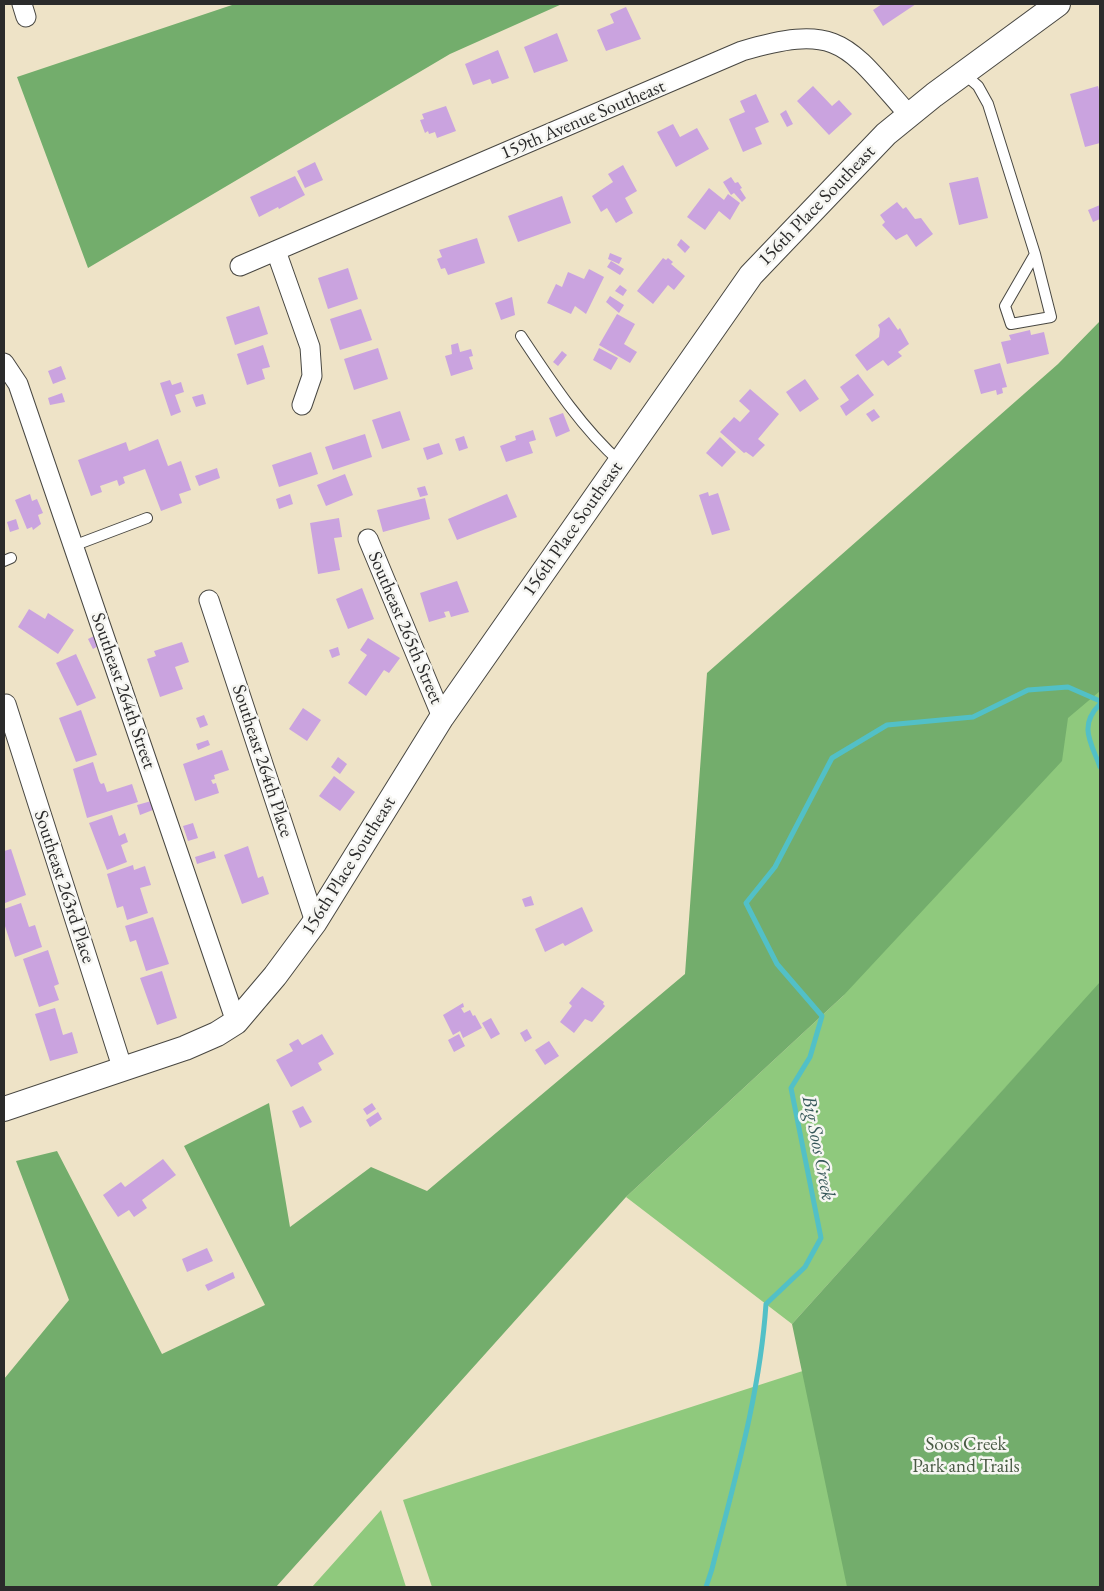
<!DOCTYPE html>
<style>
body{margin:0}
#map{position:relative;width:1104px;height:1591px;overflow:hidden;background:#eee3c7;font-family:"EB Garamond",serif}
canvas{display:block}
.frame{position:absolute;inset:0;border:5px solid #2b2b2b;pointer-events:none}
</style>
<div id="map">
<canvas width="1104" height="1591"></canvas>
<div class="frame"></div>
</div>
<script>
const g = document.querySelector('canvas').getContext('2d');
g.lineJoin = 'round';
function fill(path, color) {
  g.fillStyle = color;
  g.fill(path, 'evenodd');
}
function trace(path, color, width, dash) {
  g.strokeStyle = color;
  g.lineWidth = width;
  g.lineCap = dash ? 'butt' : 'round';
  g.setLineDash(dash || []);
  g.stroke(path);
}
function drawText(font, color, halo, rows, align = 'center') {
  g.font = font + ' "EB Garamond",serif';
  g.lineWidth = 5;
  g.setLineDash([]);
  g.textBaseline = 'middle';
  g.strokeStyle = halo;
  g.fillStyle = color;
  for (const [text, x, y, turn = 0] of rows) {
    g.save();
    g.translate(x, y);
    g.rotate((+turn || 0) * Math.PI / 180);
    g.textAlign = isNaN(turn) ? turn : align;
    if (halo) g.strokeText(text, 0, 0);
    g.fillText(text, 0, 0);
    g.restore();
  }
}
fill(new Path2D(`
 M1100,567v650l-57,-171 -251,278 -166,-127 217,-201z
 M1100,1275v312h-668l-29,-87z
 M381,1510l25,77h-94z`), '#8fc97d');
fill(new Path2D(`
 M235,4h327l-112,50 -362,214 -71,-191z
 M1100,321v370l-32,27 -6,43 -219,235 -217,201 -350,390h-272v-208l65,-79 -53,-139 41,-10 105,203 103,-49 -81,-159 85,-43 21,124 81,-60 56,24 258,-217 22,-301 351,-309z
 M1100,982v605h-253l-55,-263z`), '#73ad6c');
trace(new Path2D(`
 M1100,704c-22,22 -9,38 0,63
 M706,1587l6,-18c22,-87 48,-175 54,-265l39,-37 16,-29 -30,-150 19,-31 12,-41 -45,-52 -31,-61 29,-36 57,-109 55,-33 86,-8 55,-27 40,-3 32,14`), '#52c0c7', 5);
fill(new Path2D(`
 M882,4h34l-33,22 -10,-16z
 M626,7l15,32 -35,12 -9,-21 17,-7 -4,-9z
 M557,33l11,28 -34,12 -10,-26z
 M498,50l11,28 -17,6 -2,-5 -17,6 -8,-21z
 M813,86l19,20 7,-6 13,14 -23,21 -32,-34z
 M1098,86l2,8v49l-15,4 -15,-53z
 M756,94l13,28 -14,6 7,16 -19,8 -14,-33 16,-7 -5,-11z
 M446,106l10,25 -19,7 -2,-6 -6,2 -1,-3 -3,2 -5,-13 4,-1 -2,-5z
 M786,110l7,14 -6,3 -7,-13z
 M673,124l7,13 17,-9 12,21 -33,18 -19,-35z
 M315,162l8,18 -18,8 -8,-17z
 M623,165l14,26 -12,7 8,15 -17,10 -9,-15 -6,4 -9,-16 21,-14 -5,-8z
 M295,176l10,19 -26,14 -1,-2 -19,10 -9,-20z
 M731,177l4,6 3,-1 4,6 -2,1 6,9 -4,4 -8,-9 -3,2 -8,-13z
 M978,177l10,41 -29,7 -10,-42z
 M709,188l15,12 4,-6 12,9 -10,17 -11,-9 -14,19 -18,-13z
 M562,196l9,27 -53,19 -10,-26z
 M897,202l6,7 3,-2 9,12 6,-1 12,16 -17,13 -9,-13 -11,6 -14,-15 3,-3 -5,-7z
 M1100,205v14l-7,3 -5,-12z
 M477,238l8,25 -37,12 -3,-7 -4,1 -4,-10 5,-2 -3,-7z
 M681,239l9,8 -5,6 -8,-8z
 M610,253l12,5 -3,6 -11,-5z
 M663,258l3,2 2,-2 5,4 -2,2 14,12 -11,14 -6,-5 -15,19 -16,-13z
 M611,261l13,8 -4,6 -13,-8z
 M348,268l10,31 -30,10 -10,-31z
 M589,269l15,8 -18,37 -11,-8 -4,8 -24,-11 9,-19 6,3 6,-15 16,7z
 M620,285l7,5 -4,6 -8,-5z
 M610,296l14,9 -5,8 -13,-11z
 M512,297l3,18 -14,5 -6,-17z
 M259,306l9,28 -33,11 -9,-28z
 M361,309l11,31 -32,10 -10,-31z
 M617,314l18,10 -11,20 13,8 -7,11 -31,-18z
 M889,317l9,13 2,-2 9,16 -11,8 4,4 -14,10 -5,-6 -16,11 -12,-16 24,-18 1,-8 -2,-4z
 M1030,330l1,5 13,-3 5,22 -42,10 -6,-22 10,-2 -2,-5z
 M458,343l2,9 11,-3 2,7 -4,1 4,12 -22,7 -6,-20 7,-2 -1,-9z
 M263,345l7,22 -8,2 3,10 -18,6 -10,-31z
 M378,348l10,31 -34,11 -10,-31z
 M599,348l19,10 -7,12 -18,-10z
 M562,351l5,4 -9,11 -5,-4z
 M1000,363l7,24 -5,1 1,5 -6,2 -1,-5 -15,4 -7,-24z
 M61,366l5,13 -13,5 -5,-13z
 M858,374l16,21 -28,21 -6,-10 9,-6 -9,-13z
 M805,379l14,20 -19,13 -14,-20z
 M170,380l2,5 9,-3 3,10 -9,3 6,17 -10,4 -11,-33z
 M750,389l29,25 -21,25 7,6 -12,12 -7,-5 -2,1 -24,-21 14,-15 6,5 10,-11 -11,-10z
 M62,393l3,9 -15,3 -2,-7z
 M203,394l3,10 -10,3 -4,-10z
 M874,409l6,8 -8,5 -6,-8z
 M400,411l10,29 -28,9 -10,-29z
 M563,413l7,18 -14,6 -7,-19z
 M533,430l3,10 -7,2 4,11 -27,9 -6,-16 16,-6 -1,-4z
 M365,434l7,23 -39,13 -8,-23z
 M464,436l4,12 -9,3 -4,-12z
 M720,437l16,15 -14,15 -16,-14z
 M158,439l10,27 13,-5 10,29 -12,4 3,9 -21,8 -16,-42 -22,8 2,6 -6,3 -2,-6 -17,6 2,6 -11,4 -13,-36 48,-18 3,9z
 M439,443l4,11 -16,6 -4,-12z
 M311,452l7,22 -39,13 -7,-22z
 M217,468l3,10 -21,8 -4,-10z
 M345,474l8,21 -27,11 -9,-21z
 M425,486l3,9 -8,2 -3,-9z
 M708,492l1,4 9,-3 12,37 -18,5 -13,-40z
 M30,494l2,7 5,-2 6,14 -5,2 3,9 -8,6 -1,-3 -5,2 -12,-29z
 M290,494l3,10 -14,5 -3,-10z
 M507,494l10,23 -60,23 -9,-21z
 M425,498l5,21 -47,13 -6,-22z
 M339,518l3,19 -8,1 6,32 -22,4 -8,-51z
 M16,519l3,10 -9,3 -3,-10z
 M457,581l12,31 -18,5 -2,-6 -5,1 2,5 -17,5 -9,-29z
 M362,588l12,31 -26,10 -12,-30z
 M29,609l16,10 3,-6 26,17 -16,24 -40,-27z
 M96,635l4,10 -7,4 -5,-10z
 M368,638l32,20 -11,15 -5,-3 -18,26 -18,-13 19,-28 -7,-5z
 M182,642l7,20 -14,5 8,22 -23,8 -13,-38 9,-3 -2,-5z
 M338,647l2,8 -8,3 -3,-8z
 M76,654l20,44 -19,8 -21,-43z
 M303,708l18,12 -14,21 -18,-12z
 M81,710l16,45 -21,7 -17,-44z
 M204,715l4,10 -8,3 -4,-10z
 M208,740l2,5 -12,5 -2,-6z
 M222,750l7,20 -15,5 1,4 -4,1 2,4 3,-1 3,10 -24,8 -12,-37z
 M338,757l9,7 -7,10 -9,-7z
 M93,762l6,19 2,3 3,-1 3,9 25,-8 6,18 -51,16 -14,-49z
 M334,776l21,16 -15,19 -21,-15z
 M155,800l3,8 -18,7 -3,-10z
 M112,815l7,21 6,-3 3,9 -7,3 6,17 -20,8 -18,-47z
 M193,823l5,15 -10,3 -5,-15z
 M248,846l10,32 5,-2 6,18 -27,10 -18,-49z
 M11,849l15,46 -21,8 -1,-52z
 M214,851l2,7 -19,6 -2,-7z
 M133,865l1,5 11,-4 6,19 -11,3 8,25 -21,7 -4,-14 -6,2 -10,-34z
 M531,896l3,9 -9,2 -3,-8z
 M21,903l8,24 6,-2 7,22 -27,10 -11,-34v-14z
 M582,907l11,24 -28,15 -2,-3 -18,9 -10,-23z
 M153,917l16,47 -23,7 -10,-31 -6,2 -5,-16z
 M48,950l11,34 -5,2 5,14 -20,7 -16,-48z
 M162,971l15,47 -20,7 -17,-47z
 M582,987l22,15 -1,2 2,2 -13,16 -7,-3 -11,14 -14,-11 12,-16 -3,-3z
 M463,1003l1,4 -3,1 3,5 6,-3 3,6 2,-1 7,13 -19,10 -3,-7 -7,4 -10,-20z
 M55,1008l8,27 9,-3 6,21 -28,8 -15,-47z
 M491,1018l9,16 -9,5 -9,-16z
 M527,1029l5,9 -7,4 -5,-9z
 M322,1034l12,20 -16,9 4,7 -31,17 -15,-27 17,-9 -4,-7 9,-5 4,6z
 M459,1034l6,12 -11,6 -6,-12z
 M549,1041l10,15 -14,9 -10,-15z
 M372,1103l4,6 -9,6 -4,-6z
 M303,1106l9,16 -12,6 -8,-17z
 M378,1112l4,7 -12,8 -4,-7z
 M163,1159l13,16 -34,25 5,8 -13,9 -5,-7 -11,7 -15,-22 18,-13 4,5z
 M207,1248l6,13 -26,11 -5,-13z
 M233,1272l2,6 -27,13 -3,-6z`), '#caa3df');
const service = new Path2D(`
 M963,73l15,13 10,18 47,150 16,63 -40,7 -6,-18 30,-52
 M521,336c30,45 59,90 99,126
 M73,546l74,-28
 M4,561l7,-3`);
const minor = new Path2D(`
 M22,4l4,13
 M276,251l34,96 2,29 -10,29
 M240,266l502,-215c98,-29 105,-6 167,64
 M4,363l14,21 218,638
 M368,539l74,178
 M209,600l106,322
 M6,704l117,366`);
const tertiary = new Path2D(`
 M4,1109l181,-61 32,-14 19,-12 39,-46 40,-54 127,-205 309,-442 135,-141 48,-39 124,-91`);
trace(service, '#484742', 12);
trace(minor, '#484742', 21);
trace(tertiary, '#484742', 26);
trace(service, '#fff', 10);
trace(minor, '#fff', 19);
trace(tertiary, '#fff', 24);
drawText('19px', '#2b2b2b', '#f6f6f2', [
 ["159th Avenue Southeast",583,120,-23],
 ["156th Place Southeast",817,206,-46],
 ["156th Place Southeast",573,529,-55],
 ["Southeast 265th Street",405,628,67],
 ["Southeast 264th Street",123,691,71],
 ["Southeast 264th Place",262,761,72],
 ["156th Place Southeast",349,866,-58],
 ["Southeast 263rd Place",64,887,72]
]);
drawText('19px', '#495a44', '#f6f6f2', [
 ["Soos Creek",966,1445],
 ["Park and Trails",966,1467]
]);
drawText('italic 20px', '#37585a', '#f6f6f2', [
 ["Big Soos Creek",818,1148,79]
]);
</script>
